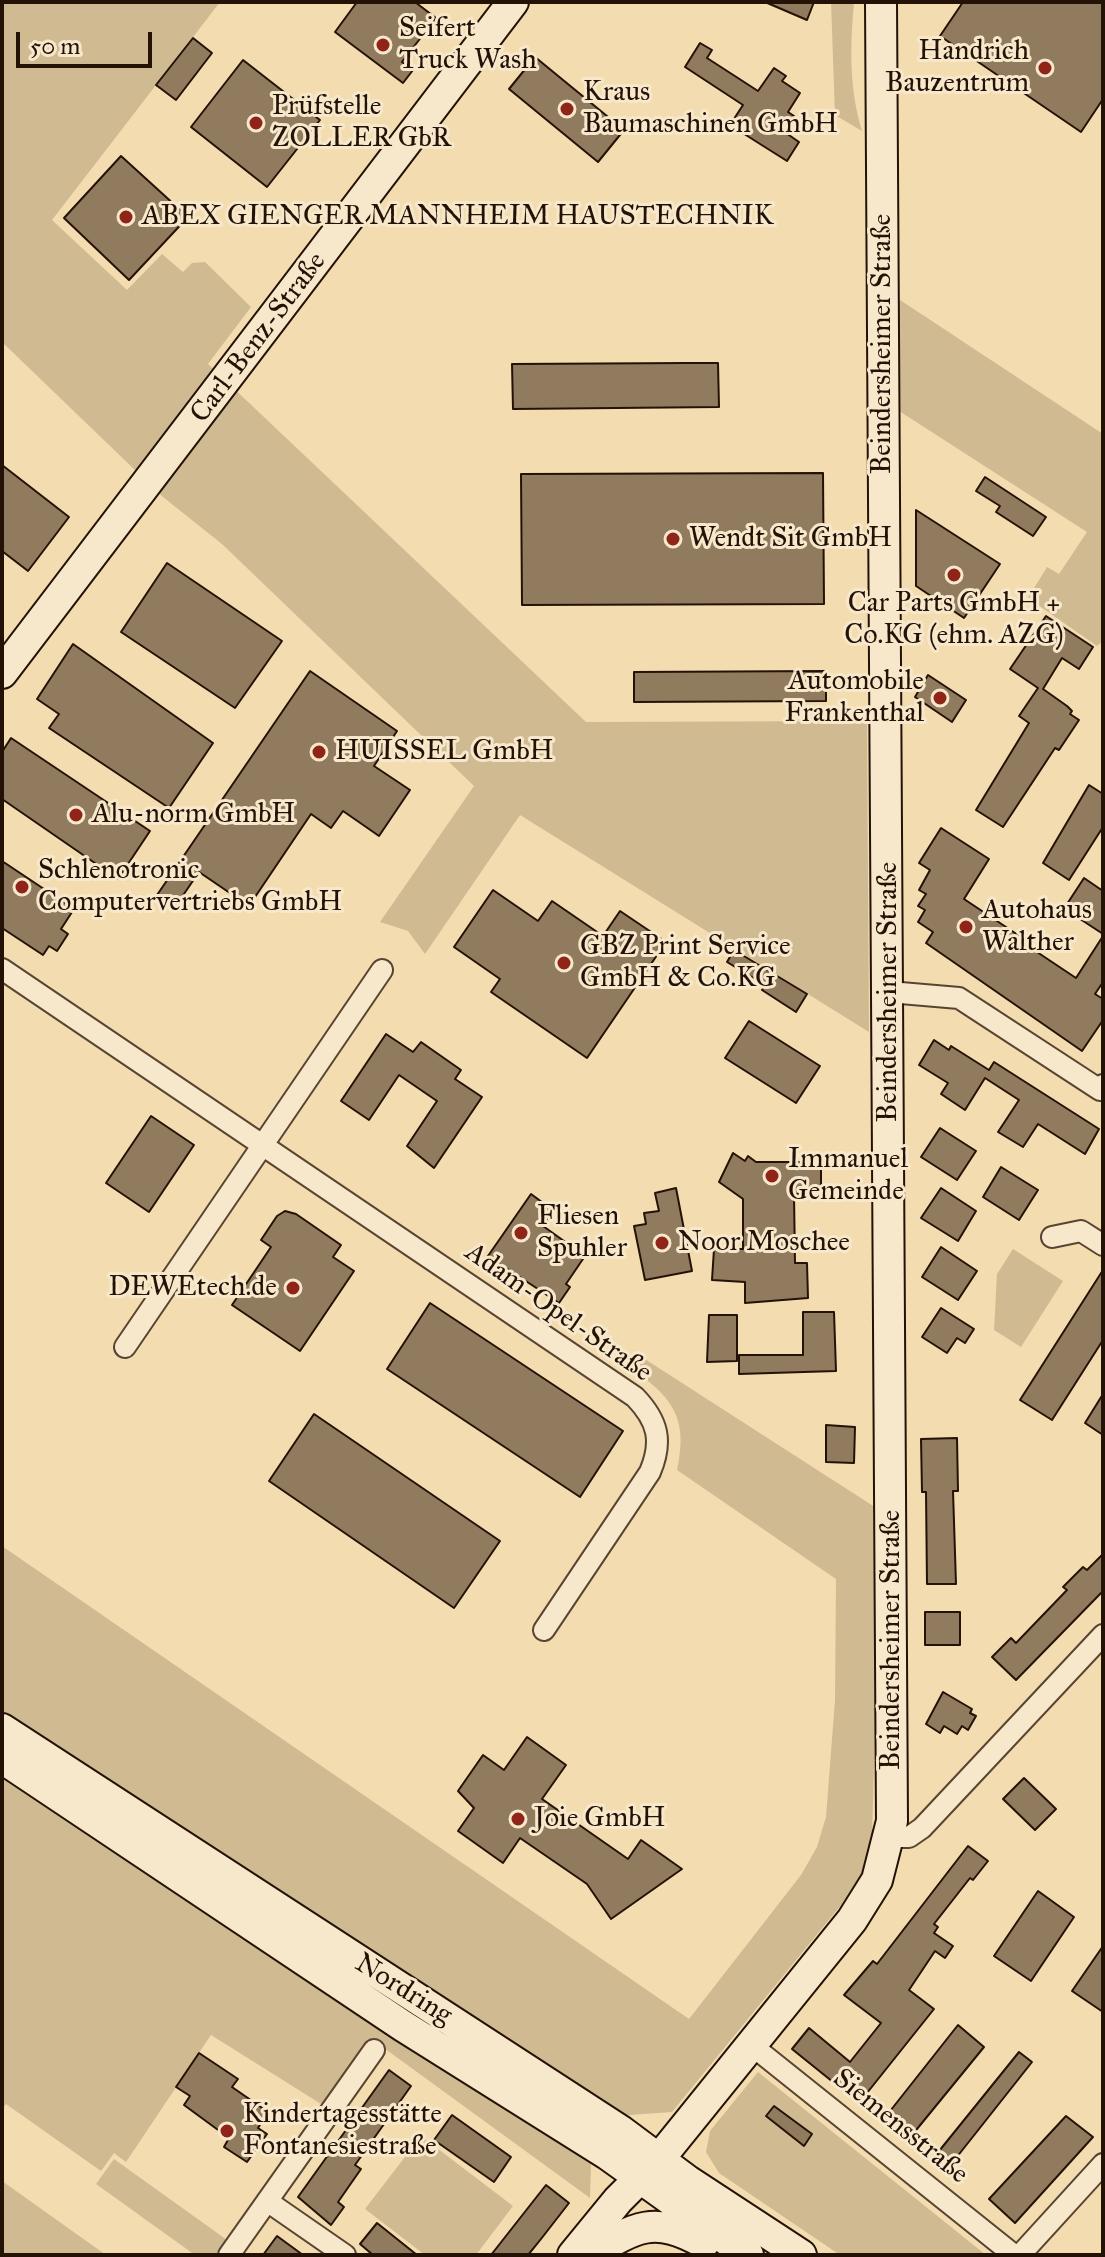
<!DOCTYPE html>
<meta charset="utf-8">
<style>
body{margin:0}
#map{position:relative;width:1105px;height:2257px;overflow:hidden;background:#f3dcaf;font-family:"IM FELL Great Primer",serif}
canvas{display:block}
.frame{position:absolute;inset:0;border:4px solid #241207;pointer-events:none}
.scale{position:absolute;left:16px;top:32px;width:136px;height:36px;box-sizing:border-box;border:4px solid #241207;border-top:0;padding-left:10px;font-size:24px;line-height:28px;white-space:nowrap;color:#241207;-webkit-text-stroke:6px #f7e8cb;paint-order:stroke}
</style>
<div id="map">
<canvas width="1105" height="2257"></canvas>
<div class="frame"></div>
<div class="scale">50 m</div>
</div>
<script>
const g = document.querySelector('canvas').getContext('2d');
g.lineJoin = 'round';
function fill(path, color) {
  g.fillStyle = color;
  g.fill(path, 'evenodd');
}
function trace(path, color, width, dash) {
  g.strokeStyle = color;
  g.lineWidth = width;
  g.lineCap = dash ? 'butt' : 'round';
  g.setLineDash(dash || []);
  g.stroke(path);
}
function drawText(font, color, halo, rows, align = 'center') {
  g.font = font + ' "IM FELL Great Primer",serif';
  g.lineWidth = 6;
  g.setLineDash([]);
  g.textBaseline = 'middle';
  g.strokeStyle = halo;
  g.fillStyle = color;
  for (const [text, x, y, turn = 0] of rows) {
    g.save();
    g.translate(x, y);
    g.rotate((+turn || 0) * Math.PI / 180);
    g.textAlign = isNaN(turn) ? turn : align;
    if (halo) g.strokeText(text, 0, 0);
    g.fillText(text, 0, 0);
    g.restore();
  }
}
fill(new Path2D(`
 M2,2h218l-168,218 75,70 35,-36 21,18 9,-9 13,-1 46,45 -43,57 378,358 281,-1 2,311 -349,-217 -95,139 -17,-23 -28,-9 94,-136 -252,-242 -59,-47 -161,-155z
 M831,2h23c-4,46 -5,85 8,129l-27,-16z
 M894,296l209,138v207l-6,5 -69,-48 19,-31 12,7 28,-42 -191,-123z
 M1013,1249l50,32 -42,66 -27,-17 3,-56z
 M637,1354l244,157 -9,326 -11,37 -20,31 -169,207 -56,4 -614,-397v-173l687,473 112,-144 16,-28 9,-30 9,-117 1,-121 -159,-109c12,-54 -6,-74 -48,-103z
 M2,1773l589,391 -1,34 -206,-150 -47,66 -126,-79 -85,127 -12,-9 -13,18 -95,-67 -4,5z
 M758,2072l228,183h-146l-121,-82 -13,-21 4,-21z
 M421,2136l92,70 -37,49h-51l-60,-46z
 M114,2159l113,81 -11,15h-21l-99,-71z
 M2,2181l104,74h-104z`), '#d0ba92');
const building = new Path2D(`
 M357,2h58l21,16 -34,44 11,8 -10,13 -68,-51z
 M765,2h49l-7,18z
 M963,2h140v97l-22,33 -141,-96z
 M193,38l19,15 -36,47 -20,-15z
 M700,43l12,7 -5,8 51,33 16,-23 12,8 -4,5 18,12 -12,19 6,4 -8,17 13,9 -12,19 -57,-36 13,-20 -58,-38z
 M535,57l89,73 -26,32 -89,-73z
 M243,60l77,60 -53,67 -76,-60z
 M121,156l67,61 -59,63 -65,-62z
 M687,363h31l1,44 -206,2 -1,-45z
 M2,465l67,52 -41,54 -26,-20z
 M823,473l1,131 -302,1 -1,-131z
 M985,477l61,40 -13,19 -37,-24 4,-6 -24,-15z
 M916,510l84,54 -36,54 -48,-32z
 M167,563l115,78 -47,67 -114,-76z
 M1046,616l47,31 -14,22 -17,-11 -19,31 24,17 5,5 -2,3 9,6 -20,30 -4,-2 -52,79 -27,-17 53,-87 -10,-7 19,-28 -28,-19z
 M73,644l140,99 -44,65 -120,-80 10,-14 -22,-15z
 M310,671l87,60 -23,35 36,24 -31,46 -36,-25 -12,17 -20,-14 -62,92 -50,-34 -24,35 -18,-12z
 M826,671v30l-192,1v-30z
 M928,675l38,25 -14,22 -37,-25z
 M11,738l139,93 -32,48 -116,-80v-47z
 M1089,785l14,9v33l-34,53 -26,-17z
 M941,828l48,31 -25,40 63,42 -2,3 51,34 27,-42v46l-8,12 8,5v21l-21,31 -156,-108 7,-11 -15,-10 7,-12 -7,-4 8,-12 -7,-4 11,-20 -11,-7z
 M2,861l72,48 -13,20 7,5 -11,17 -8,-5 -6,9 -41,-27z
 M1084,878l19,13v43l-29,-19 3,-4 -10,-7z
 M493,890l45,31 14,-20 51,35 17,-25 46,31 -79,116 -96,-66 9,-13 -46,-32z
 M734,950l73,44 -11,18 -34,-22 3,-5 -38,-23z
 M749,1021l71,45 -24,37 -71,-45z
 M386,1034l27,18 8,-10 40,28 -6,9 27,18 -48,71 -27,-22 30,-45 -38,-26 -30,45 -28,-19z
 M934,1040l15,10 2,-4 38,24 5,-8 105,67 -14,25 -47,-30 -15,23 -25,-15 21,-32 -34,-22 -20,32 -24,-16 7,-11 -29,-18z
 M151,1116l43,29 -45,67 -43,-29z
 M940,1128l36,23 -19,29 -36,-23z
 M733,1153l12,8 3,-5 8,6h65v32h-27l1,69h12l1,35 -63,5v-21l-33,-2 2,-31h29v-50l-24,-17z
 M1001,1167l37,23 -19,30 -36,-23z
 M676,1188l16,83 -47,9 -11,-54 12,-2 -2,-11 15,-2 -4,-18z
 M941,1188l35,23 -18,30 -37,-23z
 M531,1194l23,17 -11,15 42,30 -19,28 4,3 -11,16 -71,-47z
 M285,1211l11,3 45,31 -8,12 21,14 -54,80 -68,-46 39,-58 -10,-7 16,-24z
 M941,1247l36,24 -19,29 -36,-23z
 M1103,1270v70l-51,80 -32,-20z
 M430,1303l193,128 -43,66 -193,-128z
 M941,1308l33,21 -9,14 -8,-5 -10,15 -25,-16z
 M803,1312h31l2,59 -97,3v-19h64z
 M709,1315h28v46l-30,1z
 M1103,1394v41l-18,-12z
 M314,1414l186,127 -46,67 -185,-127z
 M826,1425l29,2 -1,36 -28,-1z
 M957,1438l1,53h-5l3,93h-29l-1,-92h-4l-1,-53z
 M1103,1554v37l-87,89 -24,-23 19,-19 5,5 51,-53 -4,-3 20,-20 4,3z
 M925,1612h35v33h-35z
 M943,1692l29,17 -2,4 6,3 -8,14 -6,-4 -5,8 -13,-8 -4,7 -14,-9z
 M527,1737l39,28 -24,34 86,60 13,-19 41,29 -71,50 -24,-35 -67,-46 -17,25 -45,-32 16,-23 -16,-17 25,-36 21,15z
 M1024,1778l32,31 -21,21 -32,-31z
 M968,1846l20,15 -15,19 -3,-2 -36,46 4,3 -4,6 19,13 -8,12 -10,-7 -26,39 25,19 -75,94 -67,-54 17,-21 41,34 31,-39 -37,-28 29,-34 4,3z
 M1038,1891l36,26 -43,64 -37,-25z
 M1103,1946v66l-31,-21z
 M958,2025l26,22 -76,93 -25,-20z
 M1019,2052l13,10 -87,110 -14,-11z
 M199,2053l39,26 -6,8 36,25 -10,16 9,6 -20,28 -23,-15 5,-9 -45,-33 6,-9 -14,-9z
 M389,2070l22,16 -56,79 6,4 -23,33 6,5 -13,18 -33,-28z
 M774,2106l38,28 -8,12 -38,-30z
 M452,2115l59,42 -17,25 -60,-42z
 M1066,2116l27,21 -78,86 -26,-24z
 M546,2185l23,18 -28,36 -13,16h-37z
 M377,2223l40,32h-44l-13,-11z
 M277,2236l26,19h-40z`);
fill(building, '#907b5e');
trace(building, '#241207', 2);
const street = new Path2D(`
 M2,969l633,428c23,24 28,44 15,75l-106,158
 M889,992l70,6 141,92 3,-5
 M1052,1237l29,-6 22,14
 M125,1347l257,-377
 M889,1837h20l13,-9 181,-193
 M750,2044l264,211
 M267,2201l78,54
 M229,2255l145,-205
 M1020,2255l83,-91`);
const secondary = new Path2D(`
 M2,673l511,-671
 M2,1729l619,402 67,50 113,74
 M2,1758l401,268 204,128 141,101
 M573,2255l45,-55 41,-41 193,-239 25,-40 15,-59 -11,-1819
 M590,2255c46,-29 64,-40 114,-12`);
trace(street, '#584431', 24);
trace(secondary, '#241207', 34);
trace(street, '#f7e8cb', 20);
trace(secondary, '#f7e8cb', 30);
for (const [x, y, r, color] of [
 [383,45,8,"#8f2418"],
 [1045,68,8,"#8f2418"],
 [567,109,8,"#8f2418"],
 [256,123,8,"#8f2418"],
 [126,217,8,"#8f2418"],
 [673,539,8,"#8f2418"],
 [954,575,8,"#8f2418"],
 [940,698,8,"#8f2418"],
 [319,752,8,"#8f2418"],
 [76,815,8,"#8f2418"],
 [22,887,8,"#8f2418"],
 [966,927,8,"#8f2418"],
 [564,963,8,"#8f2418"],
 [772,1176,8,"#8f2418"],
 [521,1233,8,"#8f2418"],
 [662,1243,8,"#8f2418"],
 [293,1288,8,"#8f2418"],
 [518,1819,8,"#8f2418"],
 [227,2131,8,"#8f2418"]
]) {
  const dot = new Path2D();
  dot.arc(x, y, r, 0, 2 * Math.PI);
  g.fillStyle = color;
  g.fill(dot);
  trace(dot, '#f7e8cb', 3);
}
drawText('28px', '#241207', '#f7e8cb', [
 ["Seifert",399,29],
 ["Truck Wash",399,61],
 ["Handrich",1029,52,"right"],
 ["Bauzentrum",1029,84,"right"],
 ["Kraus",583,93],
 ["Baumaschinen GmbH",583,125],
 ["Prüfstelle",272,107],
 ["ZOLLER GbR",272,139],
 ["ABEX GIENGER MANNHEIM HAUSTECHNIK",142,217],
 ["Wendt Sit GmbH",689,539],
 ["Car Parts GmbH +",954,604,"center"],
 ["Co.KG (ehm. AZG)",954,636,"center"],
 ["Automobile",924,682,"right"],
 ["Frankenthal",924,714,"right"],
 ["HUISSEL GmbH",335,752],
 ["Alu-norm GmbH",92,815],
 ["Schlenotronic",38,871],
 ["Computervertriebs GmbH",38,903],
 ["Autohaus",982,911],
 ["Walther",982,943],
 ["GBZ Print Service",580,947],
 ["GmbH & Co.KG",580,979],
 ["Immanuel",788,1160],
 ["Gemeinde",788,1192],
 ["Fliesen",537,1217],
 ["Spuhler",537,1249],
 ["Noor Moschee",678,1243],
 ["DEWEtech.de",277,1288,"right"],
 ["Joie GmbH",534,1819],
 ["Kindertagesstätte",243,2115],
 ["Fontanesiestraße",243,2147]
], 'left');
drawText('28px', '#241207', '#f7e8cb', [
 ["Carl-Benz-Straße",259,338,-53],
 ["Beindersheimer Straße",883,344,-90],
 ["Beindersheimer Straße",889,992,-90],
 ["Adam-Opel-Straße",558,1313,35],
 ["Beindersheimer Straße",892,1640,-90],
 ["Nordring",403,1990,32],
 ["Siemensstraße",900,2127,39]
]);
</script>
